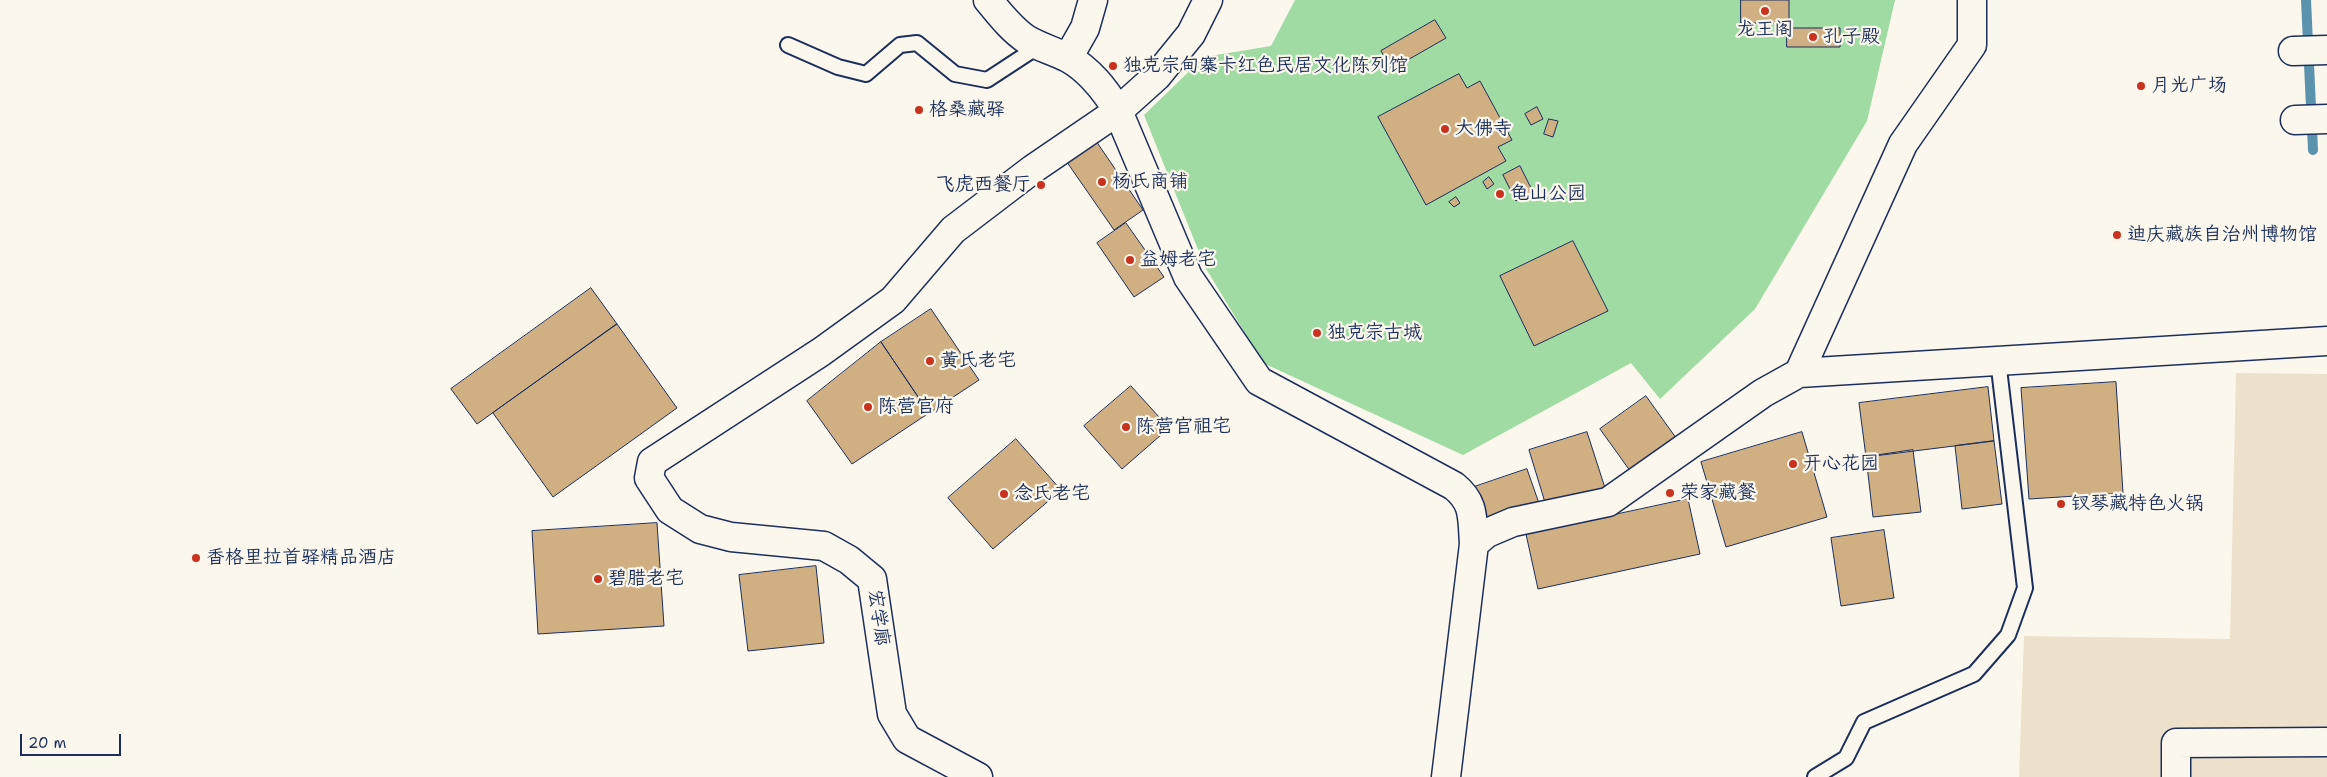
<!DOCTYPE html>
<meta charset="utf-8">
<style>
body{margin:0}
#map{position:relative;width:2327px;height:777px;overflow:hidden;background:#fbf7ec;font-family:"Shantell Sans",sans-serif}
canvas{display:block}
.scale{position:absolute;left:20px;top:734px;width:101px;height:22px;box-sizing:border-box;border:2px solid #1b2f5e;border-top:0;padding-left:6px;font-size:15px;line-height:18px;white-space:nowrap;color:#1b2f5e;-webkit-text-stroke:4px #fbf7ec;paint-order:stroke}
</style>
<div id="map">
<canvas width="2327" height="777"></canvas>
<div class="scale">20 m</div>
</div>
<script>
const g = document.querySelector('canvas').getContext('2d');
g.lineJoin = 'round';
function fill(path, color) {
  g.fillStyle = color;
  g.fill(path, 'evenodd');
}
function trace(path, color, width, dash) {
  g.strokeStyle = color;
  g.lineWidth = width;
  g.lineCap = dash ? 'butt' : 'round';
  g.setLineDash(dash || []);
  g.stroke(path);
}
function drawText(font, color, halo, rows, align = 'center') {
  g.font = font + ' "Shantell Sans","LXGW WenKai TC",sans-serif';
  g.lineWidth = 4.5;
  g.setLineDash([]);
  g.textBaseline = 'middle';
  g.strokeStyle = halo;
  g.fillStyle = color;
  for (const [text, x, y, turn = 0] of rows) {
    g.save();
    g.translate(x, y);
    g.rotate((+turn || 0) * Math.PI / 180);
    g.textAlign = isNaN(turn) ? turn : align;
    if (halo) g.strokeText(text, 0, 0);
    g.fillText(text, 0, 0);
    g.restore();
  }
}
fill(new Path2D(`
 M2236,373l91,1v403h-308l5,-141 206,3z`), '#eee1cc');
fill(new Path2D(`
 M1295,0h600l-28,121 -112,188 -95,90 -29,-36 -168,92 -200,-92 -58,-96 -61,-152 60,-58 67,-11z`), '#9fdba2');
trace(new Path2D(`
 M2306,0l7,150`), '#5b92ad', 10);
const building = new Path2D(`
 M1741,0h48v23h-48z
 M1435,20l11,18 -54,31 -11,-18z
 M1787,28h53v19h-53z
 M1459,74l8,14 13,-7 32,59 -14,7 8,14 -80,44 -48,-88z
 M1537,107l6,12 -12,6 -6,-11z
 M1549,119l9,2 -5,16 -9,-3z
 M1092,135l51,75 -29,20 -52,-75z
 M1520,166l13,26 -17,9 -13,-26z
 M1489,177l5,7 -7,5 -4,-7z
 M1456,197l4,6 -6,4 -5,-5z
 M1126,223l38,54 -30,20 -37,-54z
 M1573,241l35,70 -74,35 -34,-70z
 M591,288l26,36 -140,100 -26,-35z
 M931,309l48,71 -50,33 -48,-71z
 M617,324l60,84 -124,89 -60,-84z
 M881,342l48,71 -77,51 -45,-63z
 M2116,382l7,111 -94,6 -8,-111z
 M1131,386l38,42 -47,41 -38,-43z
 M1988,387l6,54 -128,16 -7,-54z
 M1646,396l33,46 -46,33 -33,-46z
 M1587,432l19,59 -59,18 -18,-59z
 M1802,432l25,85 -101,30 -25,-85z
 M1016,439l45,51 -68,59 -45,-51z
 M1994,441l8,63 -40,5 -7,-63z
 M1913,450l8,62 -48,5 -7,-60z
 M1527,469l14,40 -53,18 -14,-40z
 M1688,499l12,55 -162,35 -12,-55z
 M657,523l7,103 -126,8 -6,-103z
 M1884,530l10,68 -53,8 -10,-68z
 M816,566l8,77 -76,8 -9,-76z`);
fill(building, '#d0af83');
trace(building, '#1b2f5e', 1);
const lane = new Path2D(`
 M788,45l50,22 28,7 34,-29 17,-2 38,31 32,6 52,-34
 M1815,777l31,-19 18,-36 110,-48 34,-39 17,-47 -27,-228`);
const street = new Path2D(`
 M988,0c12,14 23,29 38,39 13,8 28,12 42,19 22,12 37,32 50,53l70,166 71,104 195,105c21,17 18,32 20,58
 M2293,51l34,-1
 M1068,58l17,-30 8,-28
 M2295,120l32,-1
 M1799,373l528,-32
 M978,777l-71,-38 -15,-25 -20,-135 -23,-19 -25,-14 -93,-9 -31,-8 -30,-19 -21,-32 3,-16 169,-110 72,-52 60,-70 80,-61 85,-58 39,-35 34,-42 17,-34
 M1446,777l28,-233 13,-11 26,-11 95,-20 155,-109 36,-20 104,-229 69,-99v-45
 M2176,777v-34l151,-1`);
trace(lane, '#1b2f5e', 18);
trace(street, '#1b2f5e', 31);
trace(lane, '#fbf7ec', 14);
trace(street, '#fbf7ec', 28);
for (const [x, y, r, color] of [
 [1765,11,5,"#c8321e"],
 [1813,37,5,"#c8321e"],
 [1113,66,5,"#c8321e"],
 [2141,86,5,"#c8321e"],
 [919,110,5,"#c8321e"],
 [1445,129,5,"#c8321e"],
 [1102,182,5,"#c8321e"],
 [1041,185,5,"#c8321e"],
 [1500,194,5,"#c8321e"],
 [2117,235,5,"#c8321e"],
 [1130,260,5,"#c8321e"],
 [1317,333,5,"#c8321e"],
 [930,361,5,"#c8321e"],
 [868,407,5,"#c8321e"],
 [1126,427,5,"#c8321e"],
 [1793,464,5,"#c8321e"],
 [1670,493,5,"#c8321e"],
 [1004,494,5,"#c8321e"],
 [2061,504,5,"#c8321e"],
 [196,558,5,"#c8321e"],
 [598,579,5,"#c8321e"]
]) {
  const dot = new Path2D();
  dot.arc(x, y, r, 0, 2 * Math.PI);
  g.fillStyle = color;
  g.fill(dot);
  trace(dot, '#fbf7ec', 2);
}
drawText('19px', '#1b2f5e', '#fbf7ec', [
 ["龙王阁",1765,30,"center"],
 ["孔子殿",1823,37],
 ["独克宗甸寨卡红色民居文化陈列馆",1123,66],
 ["月光广场",2151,86],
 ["格桑藏驿",929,110],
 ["大佛寺",1455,129],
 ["杨氏商铺",1112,182],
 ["飞虎西餐厅",1031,185,"right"],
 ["龟山公园",1510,194],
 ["迪庆藏族自治州博物馆",2127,235],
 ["益姆老宅",1140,260],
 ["独克宗古城",1327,333],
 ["黄氏老宅",940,361],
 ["陈营官府",878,407],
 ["陈营官祖宅",1136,427],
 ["开心花园",1803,464],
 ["荣家藏餐",1680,493],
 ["念氏老宅",1014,494],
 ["钗琴藏特色火锅",2071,504],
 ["香格里拉首驿精品酒店",206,558],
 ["碧腊老宅",608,579]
], 'left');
drawText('19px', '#1b2f5e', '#fbf7ec', [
 ["宏学廊",878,618,82]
]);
</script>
